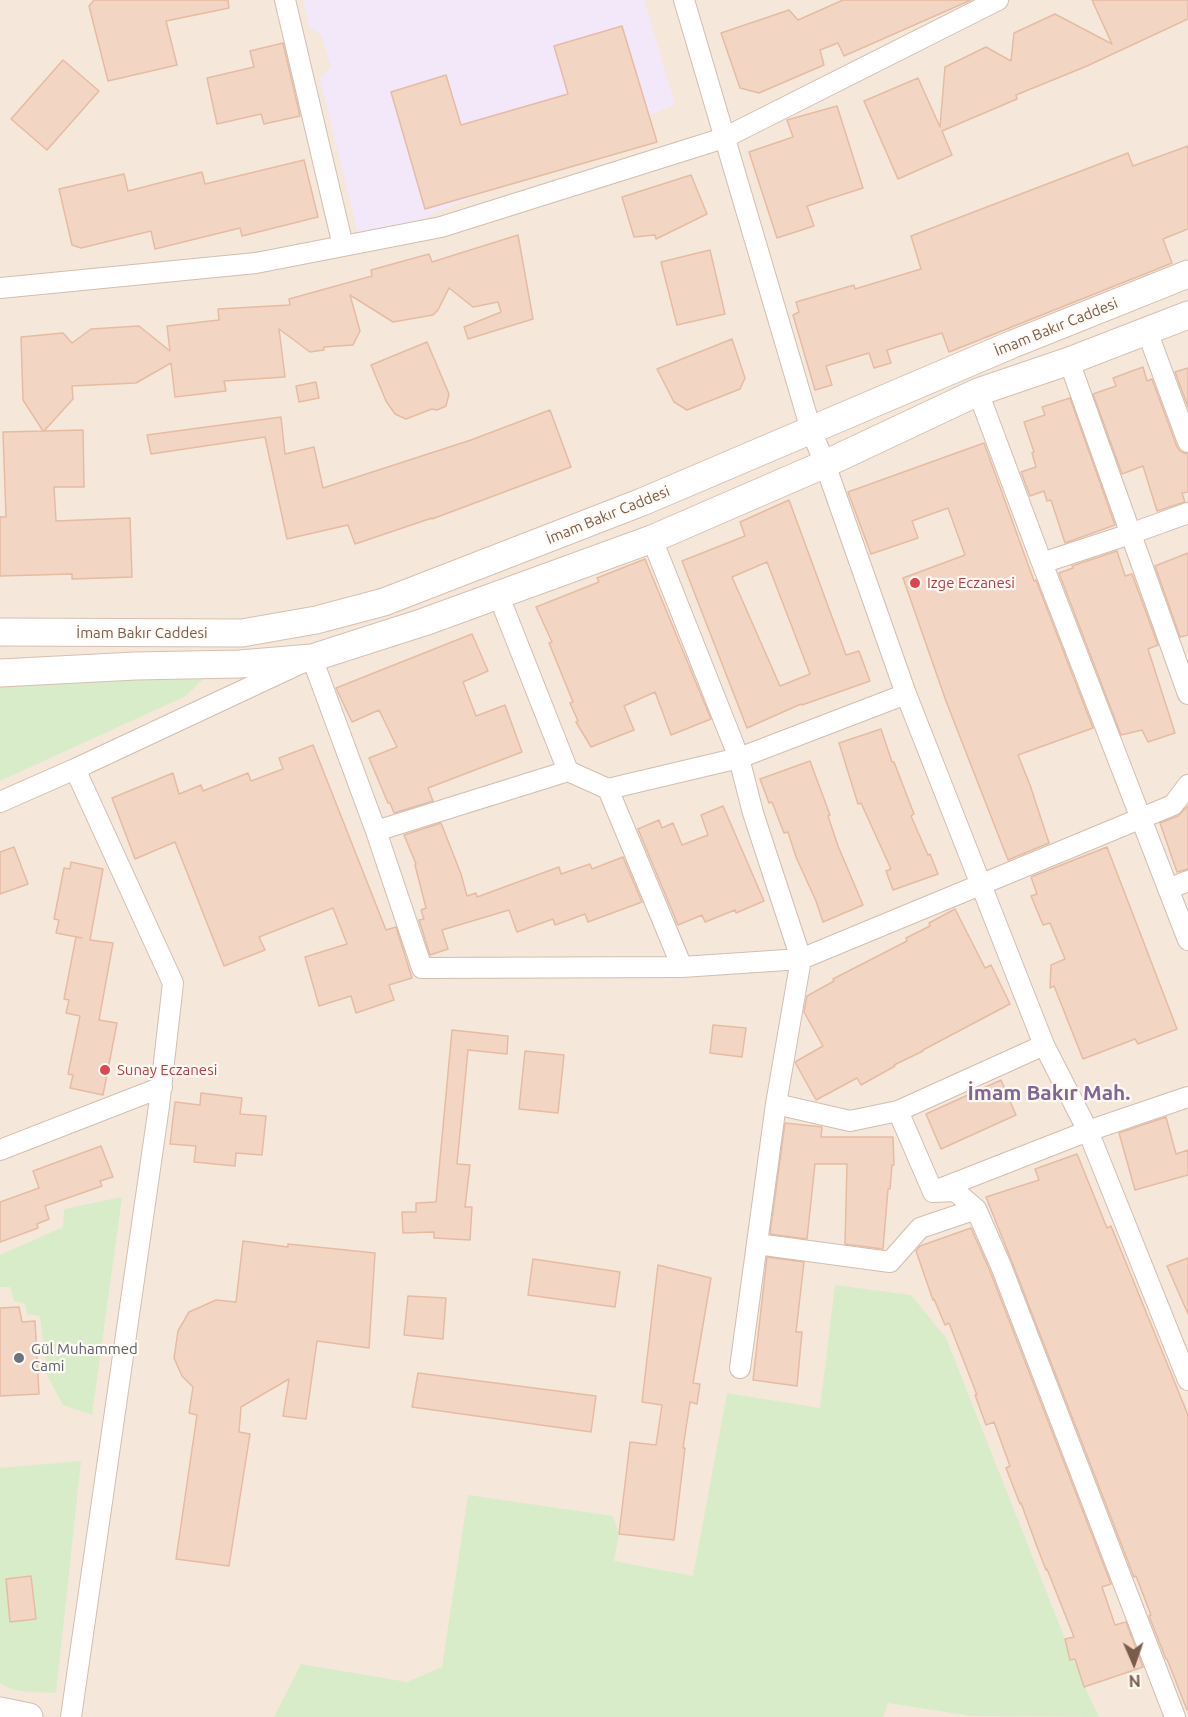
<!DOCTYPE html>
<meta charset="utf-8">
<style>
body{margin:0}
#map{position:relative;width:1188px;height:1717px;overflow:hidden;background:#fdf6ec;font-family:Ubuntu,sans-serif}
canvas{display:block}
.north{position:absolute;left:1104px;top:1633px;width:60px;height:60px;-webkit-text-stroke:4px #fffaf3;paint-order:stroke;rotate:178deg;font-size:16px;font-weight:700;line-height:24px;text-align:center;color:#7a5c4d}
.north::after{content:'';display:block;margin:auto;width:21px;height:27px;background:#7a5c4d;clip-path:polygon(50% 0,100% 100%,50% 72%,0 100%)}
</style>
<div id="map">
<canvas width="1188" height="1717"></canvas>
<div class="north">N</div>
</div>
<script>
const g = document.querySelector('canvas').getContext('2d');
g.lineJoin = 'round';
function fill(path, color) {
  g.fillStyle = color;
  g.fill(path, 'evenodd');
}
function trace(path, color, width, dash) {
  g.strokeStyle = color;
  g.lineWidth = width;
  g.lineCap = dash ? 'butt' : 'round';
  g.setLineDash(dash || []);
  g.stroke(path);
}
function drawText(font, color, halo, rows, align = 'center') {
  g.font = font + ' Ubuntu,sans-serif';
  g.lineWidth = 4.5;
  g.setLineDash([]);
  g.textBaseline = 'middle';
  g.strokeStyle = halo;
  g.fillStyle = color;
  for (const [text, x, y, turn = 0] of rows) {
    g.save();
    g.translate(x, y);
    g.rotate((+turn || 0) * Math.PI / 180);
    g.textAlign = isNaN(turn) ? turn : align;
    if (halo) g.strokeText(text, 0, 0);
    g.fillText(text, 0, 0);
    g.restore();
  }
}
fill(new Path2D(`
 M0,0h1188v1717h-1188z`), '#f5e8da');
fill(new Path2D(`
 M303,0h341l31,104 -266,121 -51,9 -38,-155 11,-13 -10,-32 -11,-6z`), '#f3e8fa');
fill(new Path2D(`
 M205,677l-19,19 -186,85v-101z
 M122,1197l-30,218 -29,-10 -16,-30 -7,-59 -13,-2 -2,-10 -11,-3 -4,-14h-10v-32l63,-28 1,-18z
 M835,1285l76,10 35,43 119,301c11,26 21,52 34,78l-127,-1 -84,-13 -5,14h-609l27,-53 106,18 35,-15 26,-172 145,21 6,18 -5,27 79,15 34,-183 93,15z
 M81,1461l-25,232c-18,-1 -41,1 -56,-10v-215z`), '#d8ecc9');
const building = new Path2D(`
 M94,0h134l1,8 -63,13 11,44 -69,16 -19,-75z
 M843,0h128l-127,56 -6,-13 -18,7 4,15 -65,28 -19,-5 -19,-55 68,-23 9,10z
 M1092,0h96v19l-101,47 -71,29 1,4 -75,32 10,24 -54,24 -34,-78 54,-23 22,49 5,-60 41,-20 25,14 3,-28 41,-19 57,30z
 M622,26l35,116 -232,67 -34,-117 55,-17 15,50 107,-31 -14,-48z
 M283,43l17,73 -36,8 -3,-10 -44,10 -10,-46 47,-11 -4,-16z
 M63,60l36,31 -52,59 -36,-31z
 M837,106l26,82 -56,18 7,20 -37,12 -28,-86 44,-15 -6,-17z
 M1188,146v83l-25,10 9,24 -223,89 -7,-19 -55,17 4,13 -17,5 -5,-15 -43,13 6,19 -17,5 -22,-75 6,-3 -3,-10 58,-17 1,4 66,-20 -10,-33 217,-83 5,13z
 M304,160l14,57 -76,19 -2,-8 -85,21 -4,-18 -70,17 -9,-3 -13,-56 65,-15 4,17 74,-19 3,12z
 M691,175l16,39 -51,25 -1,-4 -21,2 -12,-40z
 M518,235l15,84 -65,20 -4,-12 37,-15 -3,-10 -25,5 -24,-19 -11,22 -5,5 -40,7 -43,-27 10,36 -7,14 -29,2v3l-14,2 -31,-23 6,48 -61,4 2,10 -51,6 -4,-34 -35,20 -64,3 1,13 -29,32 39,-1 1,57h-30l2,34 74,-3 2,59 -60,2v-5l-72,2v-59h6l-3,-85 40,-1 -20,-31 -2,-63 42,-4 9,10 19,-14 48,-3 31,25 -3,-25 52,-6 -1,-11 72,-4 -1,-6 83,-23 -1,-6 58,-16 3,8z
 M710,250l15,64 -48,11 -16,-63z
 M732,339l13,39 -5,11 -53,21 -13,-8 -17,-33z
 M427,342l22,52 -3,12 -9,4 -5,-1 -26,10 -11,-5 -9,-13 -15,-36z
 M1143,367l4,14 5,-2 25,68 4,5 7,2v38l-6,1 3,9 -28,9 -14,-45 -21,8 -29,-80 23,-8 -3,-8z
 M1188,368v39l-13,-35z
 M316,382l3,16 -20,4 -3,-16z
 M1070,398l45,127 -50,18 -14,-43 -4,1 -3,-10 -14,5 -9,-24 15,-5 -4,-14 2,-1 -10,-30 21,-7 -3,-8z
 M550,410l21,57 -139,52v-1l-77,26 -7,-19 -61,14 -22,-102 -114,17 -4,-19 134,-18 4,37 29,-7 9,41 148,-48z
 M984,443l50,138 2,-1 57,148 -75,27 12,30 19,58 -41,17 -62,-159 -43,-123 62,-23 -17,-47 -36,13 6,17 -47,16 -23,-62z
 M789,500l57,155 13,-4 11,30 -68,24 -1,-1 -54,24 -65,-167 63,-25 -5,-14zM767,562l43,112 -30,12 -48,-109z
 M1117,551l8,25 7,-2 26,71 -10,4 27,84 -27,9 -6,-12 -21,5 -62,-162 14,-5 -1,-2z
 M1188,553v82l-8,2 -25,-71z
 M645,559l66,160 -40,16 -16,-43 -31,14 10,24 -43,17 -15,-25 2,-1 -8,-18 3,-1 -24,-59 3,-1 -16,-35 63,-25 -2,-4z
 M472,634l16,37 -25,11 13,34 29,-11 17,47 -94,36 5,13 -39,12 -4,-10h-2l-19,-45 28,-11 -18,-37 -27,12 -16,-34z
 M881,729l11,33h2l20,52 -3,2 17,39 2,-1 8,20 -45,16 -7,-19 5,-2 -30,-66 -3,1 -19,-61z
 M313,745l73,185 10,-3 16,51 -23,7 5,15 -38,13 -5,-17 -32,10 -14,-49 42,-13 -14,-36 -74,29 6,13 -41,16 -49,-124 -40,17 -23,-61 61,-25 6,21 22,-9 2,6 45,-18 3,8 32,-12 -4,-11z
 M810,761l20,54 -2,1 10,30 25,59 -40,17 -7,-21 -20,-44 -8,-25 -4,1 -12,-31 -3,1 -9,-24z
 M723,806l41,95 -28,12 -1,-3 -30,12 -3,-7 -24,10 -40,-96 21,-9 3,8 11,-5 9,22 26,-10 -7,-20z
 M1188,806v63l-11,3 -17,-49 18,-7z
 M441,823l20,51 6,22 9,-3 1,4 82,-30 2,7 29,-10 2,5 31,-12 19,45 -54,20 -3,-8 -30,11 -2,-6 -36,13 -8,-22 -67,20 6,19 -18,6 -11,-35 5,-1 -3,-9 5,-2 -11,-43 1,-1 -12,-29z
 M14,847l14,37 -28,10v-42z
 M1107,847l70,182 -39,15 -3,-5 -52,20 -29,-73 -4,2 1,-23 14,-6 -15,-36 -7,2 -12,-29 6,-2 -6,-17z
 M71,862l32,7 -13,71 23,3 -14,77 18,3 -14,72 -33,-7 3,-13 -5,-1 12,-58 -14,-3 3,-13 -5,-1 12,-62 6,1 -26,-5 3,-13 -5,-1 10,-51 6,1z
 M955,909l30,59 6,-3 19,39 -87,46v1l-29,14 1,1 -34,19 -4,-7 -41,22 -21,-38 28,-16 -19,-34 3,-16 27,-15 -1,-2 74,-38 -1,-3 24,-12 -1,-3z
 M713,1025l33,3 -4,29 -32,-4z
 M452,1030l56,6 -1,18 -39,-4 -11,114 13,1 -5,42h7l-2,33 -36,-2v-6l-31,1 -1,-21h14v-9l20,-1z
 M525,1051l39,4 -6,58 -39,-4z
 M1001,1080l15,35 -75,34 -15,-35z
 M201,1093l41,5 -2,16 26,2 -4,39 -26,-2 -1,13 -41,-4 2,-16 -26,-2 5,-42 25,3z
 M1166,1117l10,37 12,-4v25l-53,15 -16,-57z
 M785,1123l37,4 -1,10h72l1,28h-2l-2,24h-2l-5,60 -38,-5 2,-80h-32l-8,75 -37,-5z
 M101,1146l12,31 -13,4 2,5 -57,20 4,13 -12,5 1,4 -38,14v-40l39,-14 -6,-17z
 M1077,1154l30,74 4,-2 77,189v295h-1l-20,-51h-1l-17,-43 2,-1 -15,-39 -2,1 -122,-315 -26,-65 53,-17 -4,-11z
 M971,1228l19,43 121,313 -9,3 13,38 11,-3 17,45 -59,20 -9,-28 -5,1 -5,-21 9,-2 -27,-68 -1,1 -10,-26 -15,-41 -1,1 -14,-36 4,-2 -16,-44 -8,3 -11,-30h2l-28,-72 -4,2 -11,-26 -1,1 -17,-49 4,-5z
 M243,1241l45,6v-3l87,9 -6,95 -52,-7 -11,78 -23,-3 6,-37 -48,28 -2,25 11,2 -21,132 -53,-7 21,-144 -8,-2 4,-26 -11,-11 -8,-18 4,-27 11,-19 27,-12 20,2z
 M767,1257l37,5 -8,70h6l-5,54 -44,-6z
 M1188,1258v56l-21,-48z
 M533,1259l87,13 -5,35 -87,-12z
 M658,1265l53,13 -18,105 7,1 -3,20 -7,-2 -7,46h2l-11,92 -55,-6 11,-92 26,3 6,-40 -20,-3z
 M408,1296l38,2 -3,41 -39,-4z
 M19,1307l3,15 13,-1 4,73 -39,2v-88z
 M418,1373l178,23 -5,36 -179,-25z
 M31,1576l5,43 -26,3 -4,-43z`);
fill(building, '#f3d5c3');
trace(building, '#e6bba3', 1.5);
const minor = new Path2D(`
 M285,0l58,246
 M684,0l127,430 14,34 81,230 138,351 44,86 100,249
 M0,288l256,-25 185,-36 283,-89 274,-138
 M1147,331l41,111
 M1069,361l119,333
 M978,392l64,171 146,377
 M652,539l87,219 167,-64
 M1042,563l88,-29 58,-21
 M498,594l70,177
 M608,789l74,178
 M0,802l75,-33 237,-111 64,173 46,137 260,-1 119,-8 372,-154 15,-20
 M376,831l192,-60 40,18 131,-31 14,55 48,146 -25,145 -36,264
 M1168,889l20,-8
 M1044,1045l-146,66 35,81 22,-1 21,18 25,57 174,451
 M776,1104l74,17 48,-10
 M0,1150l162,-63
 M937,1190l151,-59 100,-34
 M757,1244l133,18 30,-34 56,-19
 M71,1717l88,-611 14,-123 -98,-214`);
const secondary = new Path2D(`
 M0,632l242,1 74,-13 68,-18 258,-100 371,-158 175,-70
 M0,673l135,-7 105,-2 72,-6 34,-11 78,-25 228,-83 173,-75 153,-72 91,-31 119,-46
 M0,1711l29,6`);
trace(minor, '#d1beb0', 22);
trace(secondary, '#d6c0b0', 29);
trace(minor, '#fff', 20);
trace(secondary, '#fff', 27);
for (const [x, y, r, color] of [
 [915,583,6,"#e0444e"],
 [105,1070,6,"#e0444e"],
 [19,1358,6,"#6b7280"]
]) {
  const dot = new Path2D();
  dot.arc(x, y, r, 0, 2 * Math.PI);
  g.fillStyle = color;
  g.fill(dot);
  trace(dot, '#fffaf3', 2);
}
drawText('15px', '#7a5c4d', '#fffaf3', [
 ["İmam Bakır Caddesi",1056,327,-22],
 ["İmam Bakır Caddesi",608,515,-22],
 ["İmam Bakır Caddesi",142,633]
]);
drawText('15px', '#be3a42', '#fffaf3', [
 ["Izge Eczanesi",927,583],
 ["Sunay Eczanesi",117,1070]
], 'left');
drawText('15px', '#5b616d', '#fffaf3', [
 ["Gül Muhammed",31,1349],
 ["Cami",31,1366]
], 'left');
drawText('bold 21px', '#846695', '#fffaf3', [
 ["İmam Bakır Mah.",1049,1093]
]);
</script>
